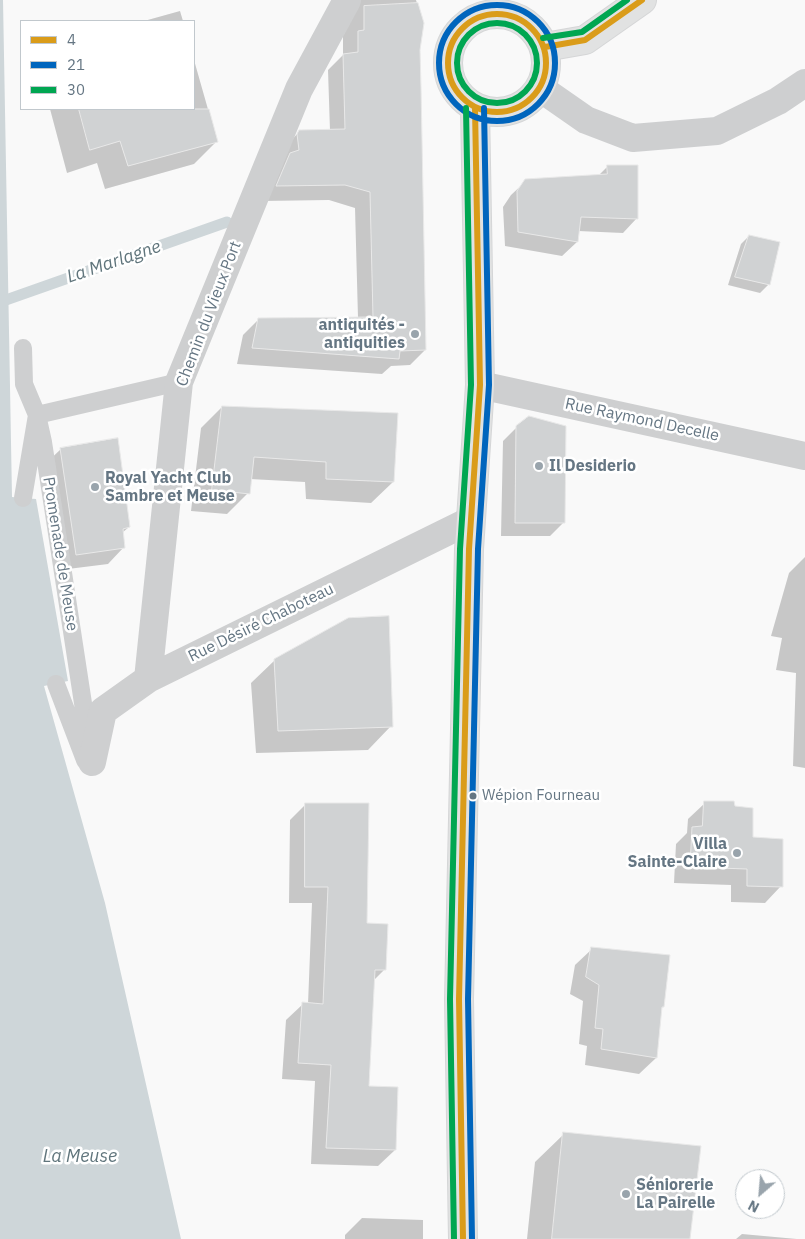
<!DOCTYPE html>
<meta charset="utf-8">
<style>
body{margin:0}
#map{position:relative;width:805px;height:1239px;overflow:hidden;background:#f9f9f9;font-family:"IBM Plex Sans",sans-serif}
canvas{display:block}
.legend{position:absolute;left:20px;top:20px;width:175px;height:90px;box-sizing:border-box;background:#fff;border:1px solid #c1c8cd;margin:0;padding:6px 9px;list-style:none;font-size:15px;color:#657683}
.legend li{display:flex;align-items:center;gap:10px;height:25px}
.legend b{width:25px;border:1px solid #c1c8cd}
.north{position:absolute;left:735px;top:1169px;width:50px;height:50px;box-sizing:border-box;background:#fff;border:1px solid #c1c8cd;border-radius:50%;rotate:207deg;font-size:14px;font-weight:700;line-height:20px;text-align:center;color:#657683}
.north::after{content:'';display:block;margin:auto;width:18px;height:22px;background:#99a4ac;clip-path:polygon(50% 0,100% 100%,50% 72%,0 100%)}
</style>
<div id="map">
<canvas width="805" height="1239"></canvas>
<ul class="legend">
<li><b style="height:6px;background:#da9c1a"></b>4</li>
<li><b style="height:6px;background:#0065bd"></b>21</li>
<li><b style="height:6px;background:#00a651"></b>30</li>
</ul>
<div class="north">N</div>
</div>
<script>
const g = document.querySelector('canvas').getContext('2d');
g.lineJoin = 'round';
function fill(path, color) {
  g.fillStyle = color;
  g.fill(path, 'evenodd');
}
function trace(path, color, width, dash) {
  g.strokeStyle = color;
  g.lineWidth = width;
  g.lineCap = dash ? 'butt' : 'round';
  g.setLineDash(dash || []);
  g.stroke(path);
}
function drawText(font, color, halo, rows, align = 'center') {
  g.font = font + ' "IBM Plex Sans",sans-serif';
  g.lineWidth = 5;
  g.setLineDash([]);
  g.textBaseline = 'middle';
  g.strokeStyle = halo;
  g.fillStyle = color;
  for (const [text, x, y, turn = 0] of rows) {
    g.save();
    g.translate(x, y);
    g.rotate((+turn || 0) * Math.PI / 180);
    g.textAlign = isNaN(turn) ? turn : align;
    if (halo) g.strokeText(text, 0, 0);
    g.fillText(text, 0, 0);
    g.restore();
  }
}
fill(new Path2D(`
 M0,0h3l9,497 24,2 32,182 -24,5 61,217 76,336h-181z`), '#ced6d9');
fill(new Path2D(`
 M353,0h63l7,23 -4,27 6,300 -15,15 -19,1 -9,8 -145,-10 6,-29 16,-16 99,-1 -3,-110 -26,-8 -67,1 22,-53 15,-16 31,-1 -2,-61 15,-15v-25z
 M180,11l3,10h-39z
 M194,60l23,81 -23,23 -89,25 -8,-26 -30,10 -17,-64h144z
 M608,166l29,52 -14,15 -45,-2 -1,11 -15,14 -57,-10 -2,-39 8,-12 15,-14 72,-5z
 M749,236l20,48 -9,9 -32,-8 13,-41z
 M222,407l171,75 -22,21 -65,-4 -1,-17 -55,-3 -2,14 -21,21 -36,-3 10,-83z
 M517,427l47,95 -14,14h-49l2,-95z
 M61,449l68,78 -7,6 2,14 -16,17 -48,6 -16,-105z
 M805,557v211l-12,-2 3,-93 -20,-3 6,-32 -11,-2 18,-63z
 M275,660l116,66 -23,24 -112,3 -5,-70z
 M705,803l47,35 29,48 -16,17 -34,-1v-17l-57,-2 2,-39 11,-11 1,-14z
 M306,804l60,121 18,45 -10,10 -6,107 27,63 -17,16 -67,-2 4,-83 -33,-2 4,-59 17,-16h5l4,-101h-23l1,-83z
 M592,949l71,58 -3,2 -4,49 -17,16 -54,-9 2,-19 -8,-2 4,-43 -13,-7 5,-29z
 M564,1134l125,105h-162l8,-77z
 M362,1218l61,2v19h-78v-4z
 M742,1234l55,5h-61z`), '#0003');
trace(new Path2D(`
 M0,302l227,-80`), '#ced6d9', 11);
const building = new Path2D(`
 M418,3l6,20 -4,27 1,37 5,263 -26,1 -1,8 -147,-11 6,-30 115,-1 -3,-125 -25,-7 -69,1 14,-33 9,-3 -2,-16 2,-4 46,-1 -2,-75 15,-2v-21l6,-1v-24z
 M79,109h130l9,33 -90,24 -8,-25 -30,9z
 M607,165h31v54l-57,-2 -3,25 -60,-10 -1,-41 8,-12 82,-5z
 M749,235l31,7 -10,43 -35,-8z
 M222,406l176,7 -4,69 -68,-3v-17l-72,-5 -4,37 -38,-4z
 M529,416l37,10 -1,97h-50l1,-97z
 M118,438l12,89 -7,2 2,19 -49,7 -16,-107z
 M389,616l4,111 -115,4 -4,-72 74,-41z
 M704,801h30l1,5 18,2v29l30,2v48l-36,-1v-17l-57,-2 2,-40 10,-1z
 M305,803h64l-2,120 21,1 -2,46h-11l-6,116 29,1 -2,63 -70,-2 5,-83 -33,-2 4,-61 21,2 5,-117h-23z
 M591,947l79,8 -6,52h-2l-5,51 -56,-9 2,-20 -8,-1 4,-43 -13,-8z
 M563,1132l138,14 -11,93h-138z`);
fill(building, '#d0d2d3');
trace(building, '#e8e8e8', 1);
const secondary = new Path2D(`
 M545,47l40,-7 57,-40`);
const primary = new Path2D(`
 M448 63a49 49 0 1 1 98 0a49 49 0 1 1-98 0Z
 M463,1239l-4,-240 10,-450 11,-164 -5,-277`);
trace(secondary, '#d5d6d7', 30);
trace(primary, '#d5d6d7', 30);
trace(new Path2D(`
 M23,348l1,36 13,31 6,27 49,320 -7,-2 -29,-76
 M23,498l14,-83 142,-33`), '#cecfd0', 18);
trace(new Path2D(`
 M540,88l46,32 47,18 84,-7 61,-30 27,-18
 M480,385l325,71
 M148,679l31,-297 120,-293 48,-89
 M92,762l11,-51 45,-32 323,-159`), '#cecfd0', 28);
trace(secondary, '#e1e2e2', 28);
trace(primary, '#e1e2e2', 28);
trace(new Path2D(`
 M448 63a49 49 0 1 1 98 0a49 49 0 1 1-98 0Z
 M545,47l40,-7 57,-40
 M463,1239l-4,-240 10,-450 11,-164 -5,-277`), '#da9c1a', 6);
trace(new Path2D(`
 M439 63a58 58 0 1 1 116 0a58 58 0 1 1-116 0Z
 M472,1239l-4,-240 10,-450 11,-164 -5,-277`), '#0065bd', 6);
trace(new Path2D(`
 M457 63a40 40 0 1 1 80 0a40 40 0 1 1-80 0Z
 M543,38l39,-6 45,-32
 M454,1239l-4,-240 10,-450 11,-164 -5,-277`), '#00a651', 6);
for (const [x, y, r, color] of [
 [415,334,5,"#99a4ac"],
 [539,466,5,"#99a4ac"],
 [95,487,5,"#99a4ac"],
 [473,796,4.5,"#657683"],
 [737,853,5,"#99a4ac"],
 [626,1194,5,"#99a4ac"]
]) {
  const dot = new Path2D();
  dot.arc(x, y, r, 0, 2 * Math.PI);
  g.fillStyle = color;
  g.fill(dot);
  trace(dot, '#fff', 2);
}
drawText('15px', '#657683', '#fff', [
 ["Wépion Fourneau",482,796]
], 'left');
drawText('16px', '#657683', '#fff', [
 ["Chemin du Vieux Port",209,314,-69],
 ["Rue Raymond Decelle",642,420,12],
 ["Promenade de Meuse",60,554,81],
 ["Rue Désiré Chaboteau",261,623,-26]
]);
drawText('bold 16px', '#657683', '#fff', [
 ["antiquités -",405,325,"right"],
 ["antiquities",405,343,"right"],
 ["Il Desiderio",549,466],
 ["Royal Yacht Club",105,478],
 ["Sambre et Meuse",105,496],
 ["Villa",727,844,"right"],
 ["Sainte-Claire",727,862,"right"],
 ["Séniorerie",636,1185],
 ["La Pairelle",636,1203]
], 'left');
drawText('italic 18px', '#60757c', '#fff', [
 ["La Marlagne",114,262,-19],
 ["La Meuse",80,1157]
]);
</script>
